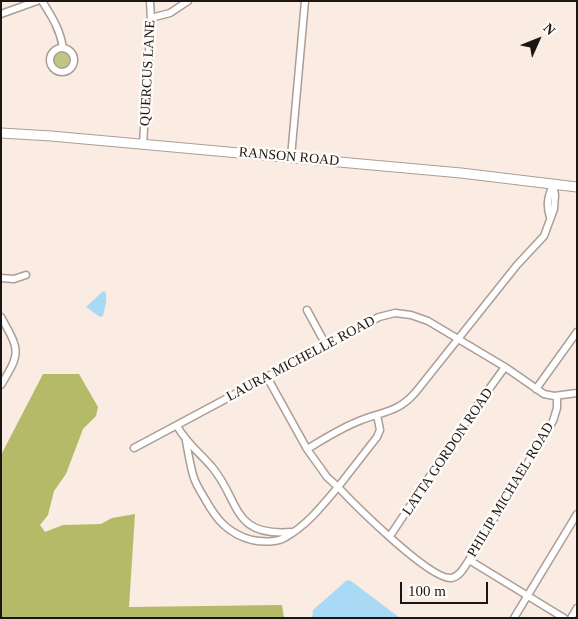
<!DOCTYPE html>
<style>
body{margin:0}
#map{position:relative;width:578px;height:619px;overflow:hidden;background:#faebe3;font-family:Georgia,serif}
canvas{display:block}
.frame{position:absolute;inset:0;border:2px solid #1a1613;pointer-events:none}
.north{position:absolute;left:513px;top:15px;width:50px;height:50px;-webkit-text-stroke:4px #fefbf9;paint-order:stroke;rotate:46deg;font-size:14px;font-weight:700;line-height:20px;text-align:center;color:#1a1613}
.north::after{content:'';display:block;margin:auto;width:18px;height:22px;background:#1a1613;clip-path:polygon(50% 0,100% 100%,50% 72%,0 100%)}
.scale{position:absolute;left:400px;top:582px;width:88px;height:22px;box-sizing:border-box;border:2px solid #1a1613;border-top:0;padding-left:6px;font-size:15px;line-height:18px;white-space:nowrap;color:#1a1613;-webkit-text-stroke:4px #fefbf9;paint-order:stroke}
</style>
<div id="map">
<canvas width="578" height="619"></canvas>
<div class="frame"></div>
<div class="north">N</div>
<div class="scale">100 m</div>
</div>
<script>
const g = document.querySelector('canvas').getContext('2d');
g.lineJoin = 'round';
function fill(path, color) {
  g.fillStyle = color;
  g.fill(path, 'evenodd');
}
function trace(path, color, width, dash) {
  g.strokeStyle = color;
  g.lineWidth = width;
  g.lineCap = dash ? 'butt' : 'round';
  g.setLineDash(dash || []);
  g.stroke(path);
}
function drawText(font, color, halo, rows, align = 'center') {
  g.font = font + ' Georgia,serif';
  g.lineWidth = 5;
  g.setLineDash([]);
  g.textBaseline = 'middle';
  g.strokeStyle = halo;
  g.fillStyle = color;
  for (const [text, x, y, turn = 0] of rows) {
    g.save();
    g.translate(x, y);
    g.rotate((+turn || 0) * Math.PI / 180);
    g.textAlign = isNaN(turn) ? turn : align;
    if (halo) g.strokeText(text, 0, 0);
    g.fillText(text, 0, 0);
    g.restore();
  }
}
fill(new Path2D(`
 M52 60a9 9 0 1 1 18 0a9 9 0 1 1-18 0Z`), '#c0c581');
fill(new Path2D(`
 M43,374h36l19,33 -2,9 -13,13 -17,45 -12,17 -6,24 -8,10 5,7 18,-7 38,-1 11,-6 23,-4 -6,93 153,-2 2,13h-283v-163z`), '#b4ba67');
fill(new Path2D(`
 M105,291c3,7 0,17 -2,25l-3,1 -14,-10 16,-15z
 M347,580l4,1 49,37h-88l1,-8z`), '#a9daf5');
const street = new Path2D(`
 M42,1c10,16 18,28 21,47
 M1,14l36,-13
 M151,18l19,-5 18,-12
 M50 60a12 12 0 1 1 24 0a12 12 0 1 1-24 0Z
 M143,144l8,-124 -1,-19
 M291,157l14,-156
 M550,217c-4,-12 -2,-21 3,-32
 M1,278l13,1 12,-4
 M307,310l19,35
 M1,317c19,34 20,35 0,68
 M267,377l40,72c17,-10 34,-21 52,-28 23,-10 37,-7 56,-28l102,-128 27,-29 10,-27 1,-14 -2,-11
 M536,389l41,-57
 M377,415l3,15 -3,7 -39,50c16,17 92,93 113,91 9,-1 14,-12 18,-18l84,-139 4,-13v-12
 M177,426c11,19 21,25 35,41 29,35 19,70 80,65
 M186,441c2,11 4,23 7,34 2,8 7,16 12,24 11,20 23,35 47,41 9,2 25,3 34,-3 21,-12 36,-31 52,-50l-11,-10 -20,-28
 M134,448l245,-131 16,-4 16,2 17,6 77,46 39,27 10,2 23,-3
 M390,536l86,-129 29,-40
 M469,560l95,58
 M514,618l63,-104
 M571,618l6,-10`);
const secondary = new Path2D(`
 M1,133l50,3 410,37 116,14`);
trace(street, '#ab9e96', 9);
trace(secondary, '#ab9e96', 11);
trace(street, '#fff', 6);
trace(secondary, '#fff', 9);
drawText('14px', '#1a1613', '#fefbf9', [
 ["QUERCUS LANE",148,73,-87],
 ["RANSON ROAD",289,157,5],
 ["LAURA MICHELLE ROAD",301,359,-28],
 ["LATTA GORDON ROAD",448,452,-56],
 ["PHILIP MICHAEL ROAD",511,490,-59]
]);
</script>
